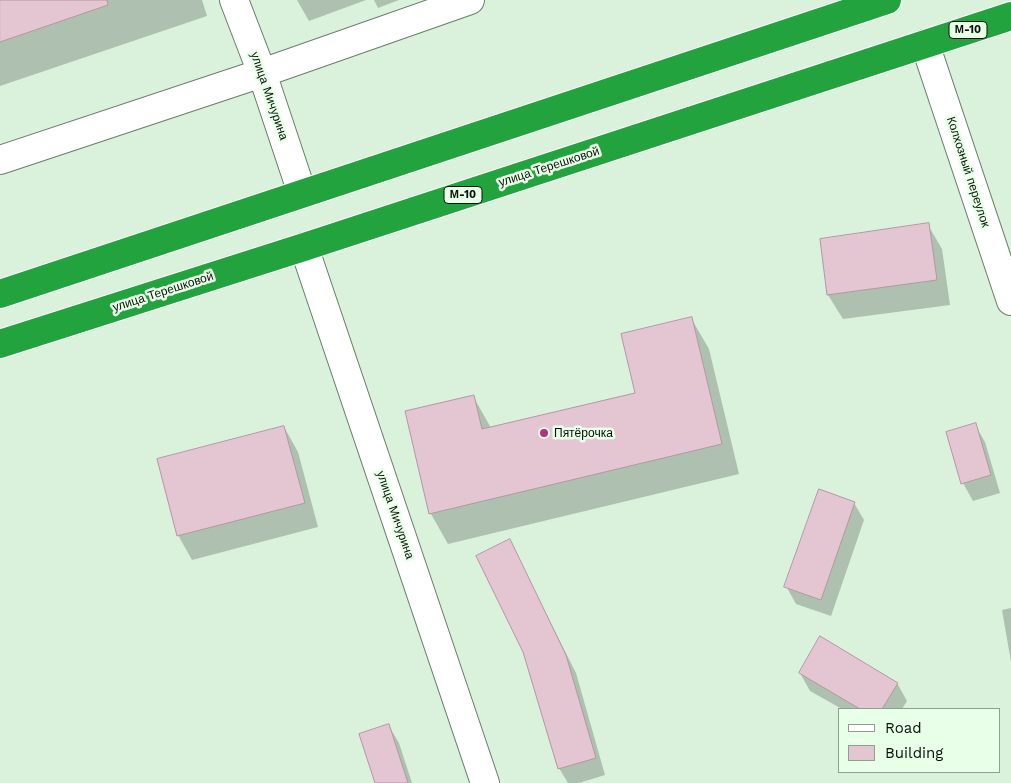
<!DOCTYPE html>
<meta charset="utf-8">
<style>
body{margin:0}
#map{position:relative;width:1011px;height:783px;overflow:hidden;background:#daf1db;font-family:"Work Sans",sans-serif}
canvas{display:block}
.legend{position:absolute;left:838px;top:708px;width:162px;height:65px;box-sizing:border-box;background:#e8ffe8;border:1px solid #8e9f8e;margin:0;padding:6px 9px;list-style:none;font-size:15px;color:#081008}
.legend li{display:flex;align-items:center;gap:10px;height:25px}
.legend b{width:25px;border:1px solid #8e9f8e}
</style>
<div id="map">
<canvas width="1011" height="783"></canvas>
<ul class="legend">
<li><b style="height:6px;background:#fff"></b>Road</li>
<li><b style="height:14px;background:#e4c6d3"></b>Building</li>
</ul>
</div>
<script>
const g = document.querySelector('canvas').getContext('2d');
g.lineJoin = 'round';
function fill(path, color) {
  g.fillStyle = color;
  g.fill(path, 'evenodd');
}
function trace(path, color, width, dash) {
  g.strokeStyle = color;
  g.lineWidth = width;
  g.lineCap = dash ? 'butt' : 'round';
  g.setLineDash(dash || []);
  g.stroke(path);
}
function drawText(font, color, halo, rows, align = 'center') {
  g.font = font + ' "Work Sans",sans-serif';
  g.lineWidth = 5;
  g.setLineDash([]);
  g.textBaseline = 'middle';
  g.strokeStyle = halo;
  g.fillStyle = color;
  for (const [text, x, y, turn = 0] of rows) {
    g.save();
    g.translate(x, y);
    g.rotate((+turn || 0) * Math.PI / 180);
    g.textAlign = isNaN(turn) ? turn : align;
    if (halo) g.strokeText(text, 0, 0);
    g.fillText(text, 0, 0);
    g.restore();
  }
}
fill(new Path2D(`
 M0,0h202l5,16 -207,70z
 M297,0h69l-57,21z
 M374,0h25l-21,8z
 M928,225l14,24 8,56 -107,14 -15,-24 -7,-55z
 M691,318l18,31 30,125 -291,70 -17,-30 -25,-102 67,-16 18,32 145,-34z
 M975,425l10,17 15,51 -27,8 -10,-18z
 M284,427l14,25 20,75 -126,33 -14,-25z
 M854,503l10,17 -33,96 -35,-12 -10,-18z
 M509,541l67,132 29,102 -26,8h-11l-9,-15z
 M1011,608v54l-9,-52z
 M800,673l97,10 10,18 -5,8h-60l-32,-18z
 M389,726l10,17 13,40h-36z`), '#0003');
const building = new Path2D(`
 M0,0h107l1,5 -108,37z
 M929,223l8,57 -110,15 -7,-56z
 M692,317l30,127 -293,70 -24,-103 69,-16 8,34 153,-36 -14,-59z
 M976,423l15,52 -30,9 -15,-52z
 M284,426l21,77 -128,33 -20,-77z
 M819,489l36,13 -34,98 -37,-13z
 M510,539l56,116 30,103 -38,11 -35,-117 -47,-96z
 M820,636l78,47 -16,26h-22l-61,-36z
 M389,724l19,59h-33l-16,-49z`);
fill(building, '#e4c6d3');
trace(building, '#b396a3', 1);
const minor = new Path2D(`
 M234,0l28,73 40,120
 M925,44l86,257
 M0,160l262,-87 208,-73
 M304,247l181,536`);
const highway = new Path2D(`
 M0,294l887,-294
 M0,344l304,-97 707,-231`);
trace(minor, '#697d6a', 30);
trace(highway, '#fff', 30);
trace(minor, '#fff', 28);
trace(highway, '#23a33e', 28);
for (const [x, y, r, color] of [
 [544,433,5,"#b4327c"]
]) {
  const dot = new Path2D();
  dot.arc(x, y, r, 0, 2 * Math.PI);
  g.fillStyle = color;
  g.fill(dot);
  trace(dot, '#e8ffe8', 2);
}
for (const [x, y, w] of [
 [968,30,38],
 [463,195,38]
]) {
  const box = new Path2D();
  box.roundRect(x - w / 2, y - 8.5, w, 17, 4);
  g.fillStyle = '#e8ffe8';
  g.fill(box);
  trace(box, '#081008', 1);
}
drawText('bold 11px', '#081008', null, [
 ["М-10",968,30],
 ["М-10",463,195]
]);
drawText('12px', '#081008', '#e8ffe8', [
 ["улица Мичурина",269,96,71],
 ["улица Терешковой",549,167,-18],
 ["Колхозный переулок",968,172,72],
 ["улица Терешковой",163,292,-18],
 ["улица Мичурина",395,515,71]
]);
drawText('12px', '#081008', '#e8ffe8', [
 ["Пятёрочка",554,433]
], 'left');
</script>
